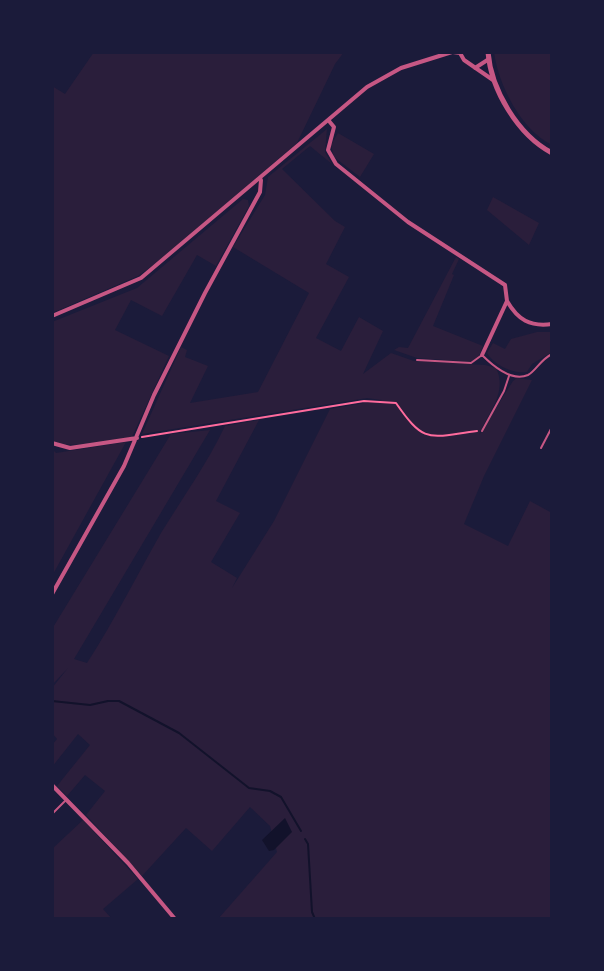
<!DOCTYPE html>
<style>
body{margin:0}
#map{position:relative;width:604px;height:971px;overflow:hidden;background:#1b1b3a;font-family:"Varela Round",sans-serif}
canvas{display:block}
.frame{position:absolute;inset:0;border:54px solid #1b1b3a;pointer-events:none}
</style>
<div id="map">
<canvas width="604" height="971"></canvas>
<div class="frame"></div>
</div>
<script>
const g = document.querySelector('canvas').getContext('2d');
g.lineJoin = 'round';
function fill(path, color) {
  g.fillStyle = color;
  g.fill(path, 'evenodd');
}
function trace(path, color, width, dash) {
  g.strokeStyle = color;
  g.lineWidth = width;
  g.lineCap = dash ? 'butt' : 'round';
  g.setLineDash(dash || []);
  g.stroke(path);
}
fill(new Path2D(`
 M94,52h250l-9,12 -38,79 -133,114 -26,19 -86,37v-227l13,8z
 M494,52h58v93c-31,-15 -54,-61 -58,-93z
 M327,129l-2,23 7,12 -22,-18 -28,23 53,52 10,6 -19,37 23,13 -33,61 25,13 18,-34 24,14 -20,43 28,-21 23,8 71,4 11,3c12,25 -8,44 -17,67l34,-54 4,-3 15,2 -48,96 -20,48 44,22 22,-45 22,12v406h-334l59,-67 -7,-26 -20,-19 -38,44 -26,-23 -44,48 -56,-61 19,-24 -20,-16 -18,21 -10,-10 33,-41 -12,-11 -26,33v-22l5,-6 -5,-6v-45l16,-20 -16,17v-56l119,-195 39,-4 -136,229 13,4c27,-42 49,-86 74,-130 22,-36 46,-69 64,-107l34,-6 -43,81 24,12 -29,49 26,16 -5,10 42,-67 56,-112 52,-9 -15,-2 -225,36 39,-87 6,3 -2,7 23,9 -18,37 68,-11 51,-99 -76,-46 32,-52 3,-18z
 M338,133l36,21 -14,23 -26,-20 -3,-12z
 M493,197l46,26 -10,22 -42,-35z
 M243,199l5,1 1,6 -33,60 -19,-11 -35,61 -31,-16 -16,30 54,26 -37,81c-20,3 -64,14 -80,3v-118l85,-34z
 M456,257l3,2 -7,15 2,1 -21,51 50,20 -5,12 -6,4 -55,-4 -23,-8 5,-3 9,1z
 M537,332h15v20l-20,12 -5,8c-14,2 -33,-7 -40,-19l6,-10 12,6 6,-10z
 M126,442l-74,134v-127l4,4z
 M83,820l55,59 -35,30 9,10h-60v-70z`), '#2a1e3b');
fill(new Path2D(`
 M285,818l7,14 -18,18 -5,1 -7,-11z`), '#12122b');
trace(new Path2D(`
 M52,701l38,4 18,-4h11l60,32 70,55 21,3 11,6 20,34
 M305,839l3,5 4,68 3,7`), '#12122b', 2);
trace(new Path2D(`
 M142,437l222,-36 32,2c29,42 33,34 81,28`), '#ff6b9d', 2);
trace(new Path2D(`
 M417,360l54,3 11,-8c11,11 30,27 46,20 8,-4 12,-15 24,-21
 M482,431l22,-40 5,-15
 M541,448l11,-21
 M52,814l13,-13`), '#c65784', 2);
trace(new Path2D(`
 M453,52l7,1 4,7 29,20
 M475,68l14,-9
 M329,121l5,6 -6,23 8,14 72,58 97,63 2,16 -25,54
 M507,301c11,19 23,26 45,23
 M52,316l89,-38 226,-191 34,-19 51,-16
 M52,443l18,5 67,-10
 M52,594l72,-128 30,-71 51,-102 55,-101 1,-12
 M52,785l76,78 47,56`), '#c65784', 4);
trace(new Path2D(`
 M488,52c3,38 30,83 64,101`), '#c65784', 5);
</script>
